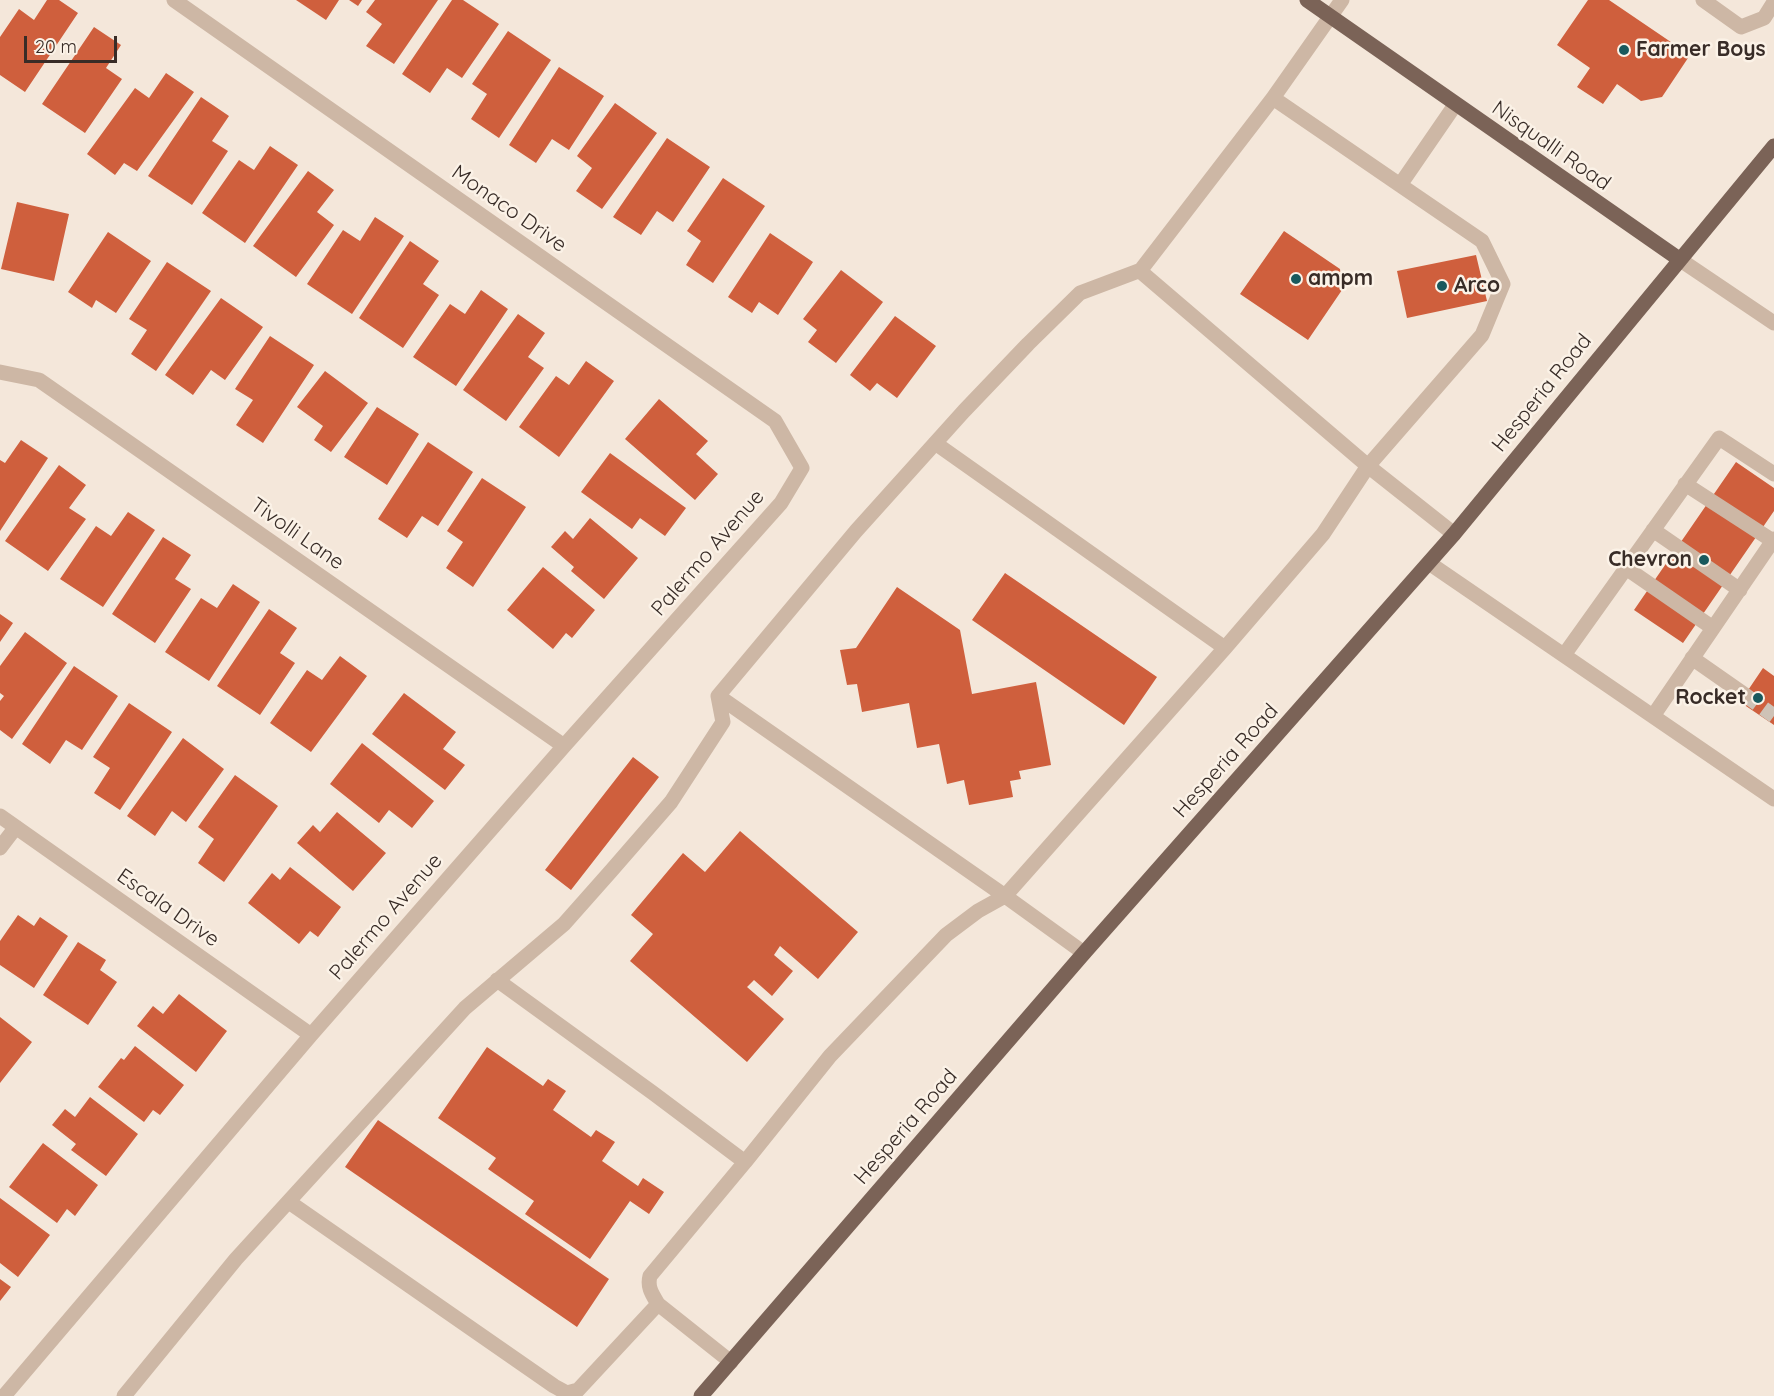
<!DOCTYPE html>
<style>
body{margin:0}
#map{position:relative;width:1774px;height:1396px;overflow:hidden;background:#f4e7da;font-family:Quicksand,sans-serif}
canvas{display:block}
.scale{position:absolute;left:24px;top:36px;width:93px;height:27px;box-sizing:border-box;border:3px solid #382c27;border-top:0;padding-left:8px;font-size:18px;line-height:21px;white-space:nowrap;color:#382c27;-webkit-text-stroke:4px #fbf2e7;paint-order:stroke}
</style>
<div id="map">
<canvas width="1774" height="1396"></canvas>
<div class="scale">20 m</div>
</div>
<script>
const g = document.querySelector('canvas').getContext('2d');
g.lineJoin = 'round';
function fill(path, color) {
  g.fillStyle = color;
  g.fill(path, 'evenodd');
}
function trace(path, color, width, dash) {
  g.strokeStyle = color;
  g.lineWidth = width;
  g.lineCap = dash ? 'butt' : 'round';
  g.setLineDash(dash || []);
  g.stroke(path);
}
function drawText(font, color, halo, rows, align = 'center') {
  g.font = font + ' Quicksand,sans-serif';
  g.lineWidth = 5;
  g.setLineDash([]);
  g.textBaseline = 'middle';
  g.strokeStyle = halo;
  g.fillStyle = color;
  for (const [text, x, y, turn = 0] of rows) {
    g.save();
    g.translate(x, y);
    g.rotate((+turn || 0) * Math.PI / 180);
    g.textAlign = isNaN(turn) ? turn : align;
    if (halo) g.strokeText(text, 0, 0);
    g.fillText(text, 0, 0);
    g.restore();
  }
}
fill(new Path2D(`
 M47,0h12l19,13 -53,79 -25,-17v-38l19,-28 15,11z
 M296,0h43l-13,20z
 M349,0h13l-4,6z
 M375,0h63l-44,64 -28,-18 16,-22 -16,-12z
 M452,0h11l36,24 -37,54 -15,-10 -17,25 -28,-19z
 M1588,0h21l81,55 -28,42 -21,4 -24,-17 -14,20 -26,-17 13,-19 -33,-23z
 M94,27l27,18 -15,23 16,11 -37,54 -43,-29z
 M508,31l43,29 -52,78 -28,-19 16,-25 -15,-10z
 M559,67l45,29 -35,54 -17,-11 -16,24 -27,-18z
 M166,73l28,19 -57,79 -13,-8 -9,12 -28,-21 48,-66 14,10z
 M201,97l28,19 -17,25 16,10 -36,54 -44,-29z
 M615,103l42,30 -55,76 -26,-18 16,-23 -15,-12z
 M667,138l43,29 -37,55 -16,-11 -16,24 -28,-18z
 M270,146l28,19 -53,78 -43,-30 37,-53 15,10z
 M308,171l26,19 -17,22 17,13 -38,52 -43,-31z
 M723,178l42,28 -52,77 -27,-18 15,-24 -14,-10z
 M17,202l52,12 -15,67 -53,-12z
 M375,217l29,19 -52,78 -45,-30 36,-54 17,11z
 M1284,231l56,38 2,21 -34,50 -68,-46z
 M108,232l43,29 -35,52 -20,-13 -4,8 -24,-16z
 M770,233l43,29 -35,53 -19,-13 -7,11 -24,-16z
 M410,241l29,20 -16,23 16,11 -36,53 -44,-30z
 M1476,255l11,46 -80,17 -10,-47z
 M167,262l44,29 -55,80 -25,-17 16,-24 -18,-11z
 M841,270l42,32 -47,61 -28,-21 9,-12 -14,-11z
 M481,290l27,19 -52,77 -43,-29 37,-53 15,10z
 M221,298l42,29 -38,53 -14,-10 -18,25 -28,-20z
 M518,314l27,19 -17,24 16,11 -38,53 -43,-31z
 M895,316l41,30 -39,52 -20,-15 -7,8 -20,-16z
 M270,336l44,29 -51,78 -27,-18 17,-25 -18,-11z
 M586,361l28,20 -55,76 -40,-30 37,-51 13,9z
 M325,371l43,32 -37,49 -17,-12 9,-14 -26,-19z
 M659,399l49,42 -12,13 22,20 -23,26 -70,-61z
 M377,407l42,27 -32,51 -43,-28z
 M21,440l27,18 -48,73v-71l5,3z
 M428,442l45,30 -35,54 -16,-10 -15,22 -29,-19z
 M610,453l76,55 -21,28 -25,-18 -8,11 -51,-37z
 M1736,462l38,26v23l-91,132 -49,-33z
 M59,465l27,20 -17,23 17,11 -38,52 -43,-30z
 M482,478l44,29 -53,80 -27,-19 17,-26 -16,-11z
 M128,512l27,18 -52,77 -43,-28 36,-53 15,10z
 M590,518l48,40 -34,41 -33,-28 3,-4 -23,-20 14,-16 8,8z
 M163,537l28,18 -16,24 16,10 -36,54 -43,-29z
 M543,567l52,43 -23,28 -6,-5 -13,16 -46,-39z
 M1005,573l152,104 -33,48 -152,-105z
 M233,584l27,18 -51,79 -44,-29 36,-54 16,10z
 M897,587l63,43 12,64 64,-12 15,83 -32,6 2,8 -11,2 3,16 -44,8 -5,-25 -17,4 -8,-40 -22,4 -8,-45 -47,9 -5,-28 -10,1 -7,-35 16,-2z
 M269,609l28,19 -17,25 15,10 -35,52 -43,-29z
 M0,614l13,9 -13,19z
 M25,632l42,31 -55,76 -12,-9v-29l4,-5 -4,-3v-27z
 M340,656l27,20 -56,76 -41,-29 37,-53 15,10z
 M74,666l44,30 -36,54 -16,-10 -16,24 -28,-20z
 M1763,668l11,8v49l-34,-23z
 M404,693l52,39 -13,17 22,16 -20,25 -73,-56z
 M129,703l43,29 -52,78 -26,-17 16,-25 -17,-11z
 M183,738l41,31 -38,53 -14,-11 -17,25 -28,-20z
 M362,743l72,58 -22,27 -23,-18 -10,13 -49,-39z
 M633,757l26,20 -88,113 -26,-20z
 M235,775l43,31 -54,76 -26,-19 16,-24 -16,-12z
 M337,812l49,41 -33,38 -56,-48 16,-18 7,7z
 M740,831l118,101 -40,47 -38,-33 -6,9 19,16 -21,25 -18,-16 -7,7 37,32 -37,43 -117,-101 23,-27 -22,-19 52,-62 22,19z
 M290,867l51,40 -23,30 -8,-6 -11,13 -51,-41 24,-30 8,7z
 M18,915l16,11 6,-9 28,19 -34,52 -34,-23v-24z
 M78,942l28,18 -6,10 17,12 -29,43 -45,-30z
 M179,994l48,37 -31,41 -59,-46 16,-20 10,8z
 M0,1017l32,25 -32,41z
 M135,1046l49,39 -24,30 -7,-5 -9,12 -46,-35 23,-29 3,2z
 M487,1047l56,39 5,-7 18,12 -13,19 38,27 5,-7 19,12 -13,19 36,25 5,-8 21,14 -15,22 -19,-13 -40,58 -65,-45 9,-13 -46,-32 8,-11 -58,-40z
 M90,1097l48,37 -32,42 -35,-26 5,-6 -24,-19 13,-16 10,8z
 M378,1120l231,159 -32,48 -232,-160z
 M43,1143l55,42 -23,31 -8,-7 -10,14 -48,-36z
 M0,1198l50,37 -32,42 -18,-14z
 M0,1279l11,8 -11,14z`), '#cf5f3d');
trace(new Path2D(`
 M1745,695l29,21`), '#cec2b6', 15, [15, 8]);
trace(new Path2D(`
 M1342,0l-69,98 -133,173 228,195 86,68
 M1703,0l38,27 23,-9 10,-16
 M1273,98l127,87
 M1679,259l95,64
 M0,372l39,8 525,366
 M935,443l290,205
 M1685,484l88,57
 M1653,530l87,60
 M1429,563l345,236
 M1626,568l87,60
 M1564,655l155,-217 55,36
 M1692,658l53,37
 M718,696l287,200 -27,15 -32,24 -116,121 -85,106
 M1653,716l121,-177
 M0,816l311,219
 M0,848l16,-21
 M1084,953l-79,-57 220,-248 98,-114 45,-68 114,-131 21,-51 -21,-43 -82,-56 55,-80
 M497,980l156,113 92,69 -95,114c-3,11 2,18 8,28
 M289,1202l265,184 13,7 11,-3 80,-86 73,58
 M4,1396l307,-361 253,-289 217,-243 21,-35 -27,-47 -601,-421
 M124,1396l112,-137 229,-251 99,-84 47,-53 60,-69 52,-80 -5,-26 138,-165 108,-120 64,-67 52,-51 61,-23`), '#cdb7a5', 15);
trace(new Path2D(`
 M1307,0l372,259
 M701,1396l383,-443 370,-419 320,-388`), '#7b6357', 15);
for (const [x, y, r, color] of [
 [1624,50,6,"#19595d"],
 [1296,279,6,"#19595d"],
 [1442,286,6,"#19595d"],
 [1704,560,6,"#19595d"],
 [1758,698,6,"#19595d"]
]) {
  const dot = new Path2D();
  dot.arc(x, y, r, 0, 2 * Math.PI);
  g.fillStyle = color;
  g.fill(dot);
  trace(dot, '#fbf2e7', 2);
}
drawText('bold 21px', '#382c27', '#fbf2e7', [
 ["Farmer Boys",1636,50],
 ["ampm",1308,279],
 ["Arco",1454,286],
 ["Chevron",1692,560,"right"],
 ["Rocket",1746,698,"right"]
], 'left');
drawText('21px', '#382c27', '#fbf2e7', [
 ["Nisqualli Road",1551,146,35],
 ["Monaco Drive",509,209,35],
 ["Hesperia Road",1542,393,-51],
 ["Tivolli Lane",297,534,35],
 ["Palermo Avenue",708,553,-49],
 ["Hesperia Road",1226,761,-48],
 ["Escala Drive",168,908,35],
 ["Palermo Avenue",386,917,-49],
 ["Hesperia Road",906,1127,-49]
]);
</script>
